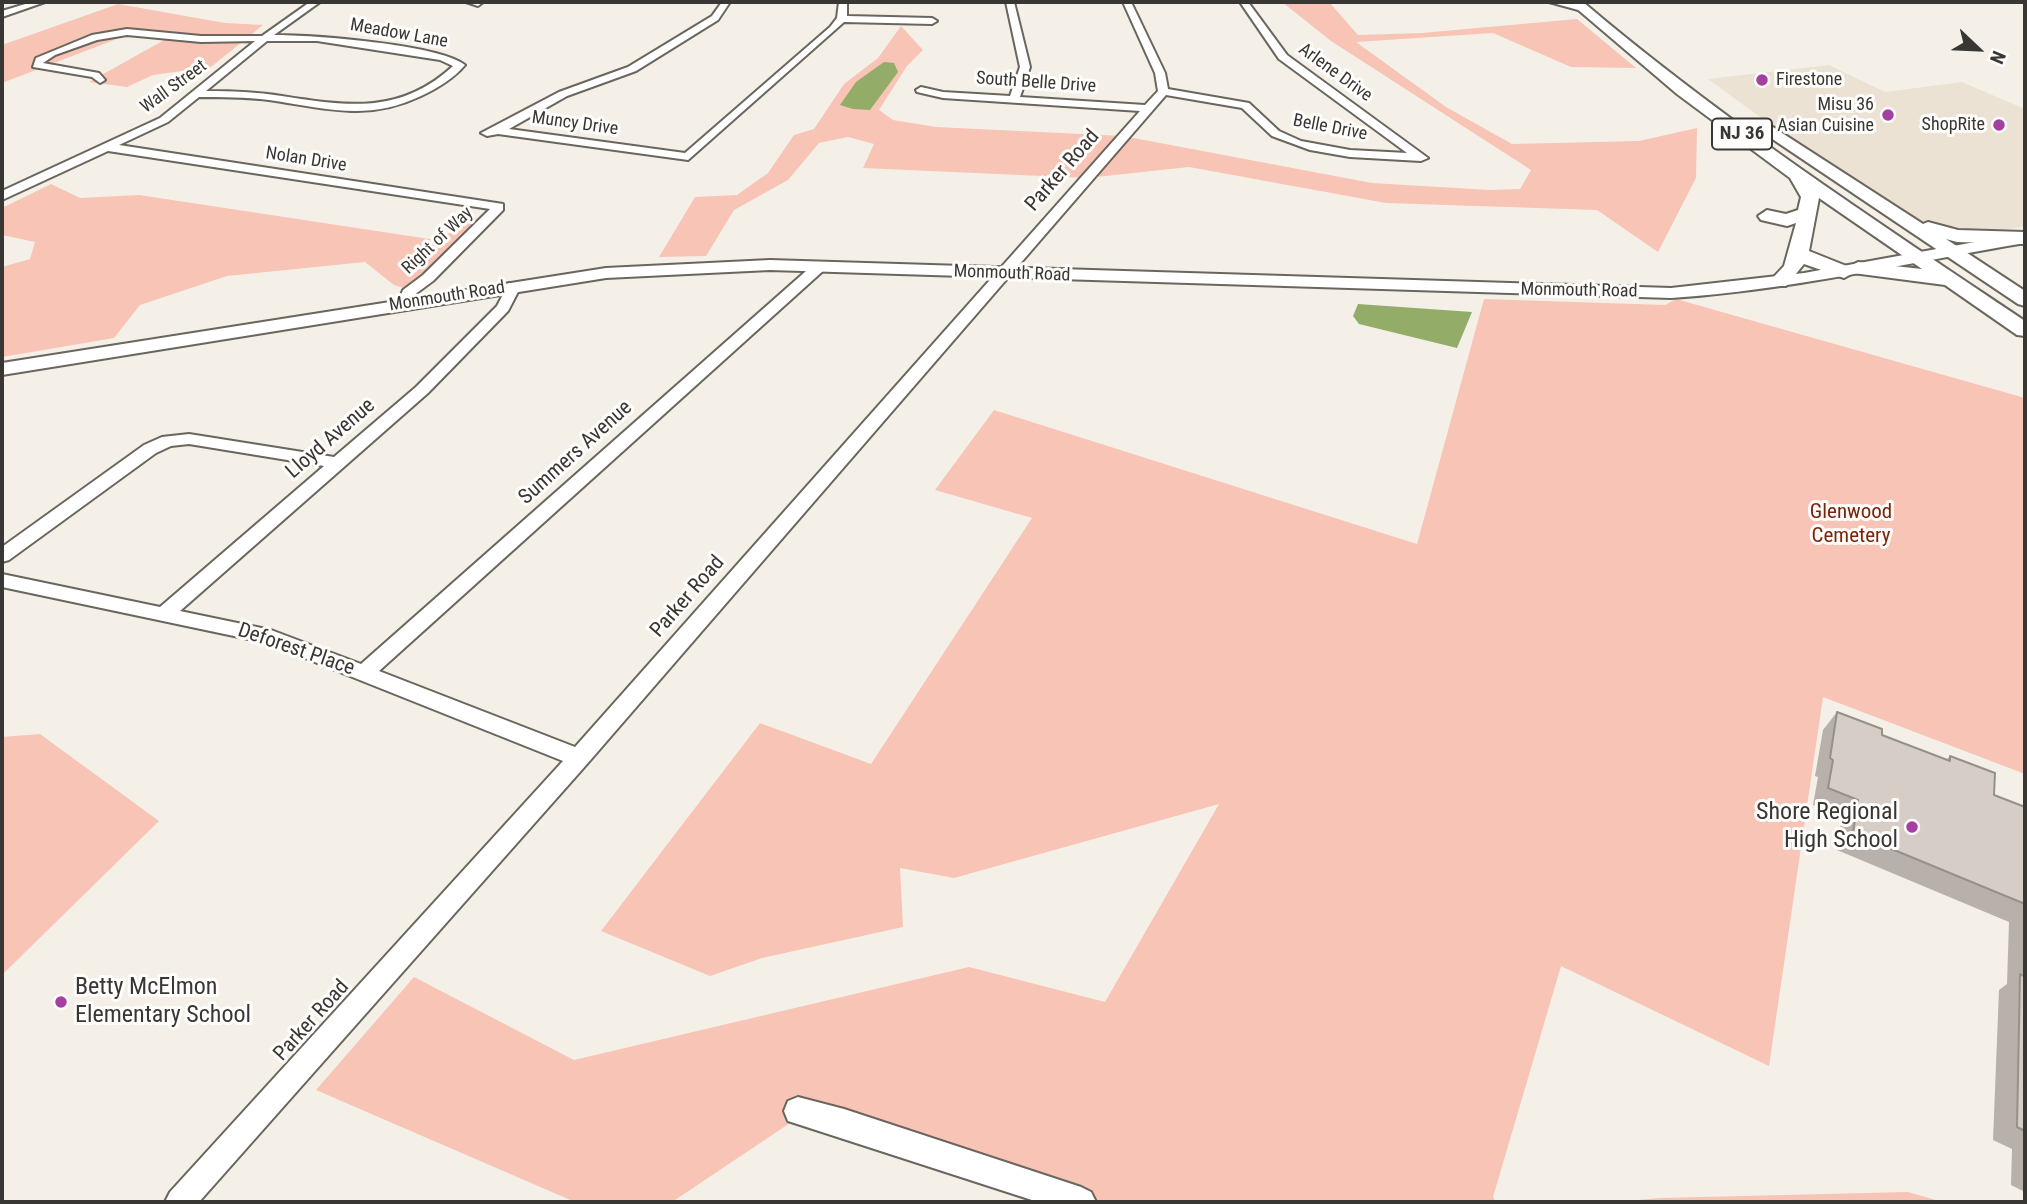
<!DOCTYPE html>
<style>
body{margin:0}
#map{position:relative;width:2027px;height:1204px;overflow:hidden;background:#f5f0e7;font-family:"Roboto Condensed",sans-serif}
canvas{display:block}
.frame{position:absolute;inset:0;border:4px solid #393733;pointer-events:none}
.north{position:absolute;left:1943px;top:14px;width:70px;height:70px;-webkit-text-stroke:5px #fefdfc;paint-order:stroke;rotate:113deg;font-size:19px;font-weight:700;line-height:28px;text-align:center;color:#393733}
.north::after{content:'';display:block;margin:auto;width:24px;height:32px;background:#393733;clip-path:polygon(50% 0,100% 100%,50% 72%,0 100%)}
</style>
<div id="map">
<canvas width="2027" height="1204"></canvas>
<div class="frame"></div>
<div class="north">N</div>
</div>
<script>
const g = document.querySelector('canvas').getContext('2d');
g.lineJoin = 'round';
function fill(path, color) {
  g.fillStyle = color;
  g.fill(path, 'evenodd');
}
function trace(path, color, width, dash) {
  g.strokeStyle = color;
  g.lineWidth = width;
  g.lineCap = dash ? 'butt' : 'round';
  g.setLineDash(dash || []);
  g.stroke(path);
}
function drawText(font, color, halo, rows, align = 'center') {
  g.font = font + ' "Roboto Condensed",sans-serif';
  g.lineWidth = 6;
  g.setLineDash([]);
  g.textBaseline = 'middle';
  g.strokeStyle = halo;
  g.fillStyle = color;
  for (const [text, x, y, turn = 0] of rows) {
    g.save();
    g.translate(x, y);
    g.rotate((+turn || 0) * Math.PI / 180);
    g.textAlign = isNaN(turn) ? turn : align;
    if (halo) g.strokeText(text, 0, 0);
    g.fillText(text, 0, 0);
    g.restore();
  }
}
fill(new Path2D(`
 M1829,65l56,27 77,-10 63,27v117l-46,8 -52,-8 -163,-106 -56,-41z`), '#ebe2d3');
fill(new Path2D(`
 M1282,2h47l29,33 64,-2 155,-14 59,49 -65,-1 -78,-34 -137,9 90,65 66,37 127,-3 58,-13 -1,50 -38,74 -61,-42 -211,-7 -197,-36 -102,11 -224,-10 11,-24 -26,-7 -29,6 -31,37 -54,30 -28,46 -47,1 36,-60 42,-2 31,-22 26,-38 20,-6 30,-45 34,-26 23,-32 22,24 -16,16 -28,44 14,10 43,7 187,9 249,47 118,7 30,-1 11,-19 -200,-129z
 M118,4l107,19 38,2 -52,42 -58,8 -26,12 -38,-5 77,-43 -22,-5 -22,3 -120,46v-38z
 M51,184l29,14 59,-3 297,45 62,-32 -88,82 -16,-5 -29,-23 -138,14 -87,29 -26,33 -112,19v-90l28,-8 5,-17 -33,-7v-27z
 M1484,299l181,6 11,-6 349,99v376l-202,-77 -54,369 -208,-100 -68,231 3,5h-453l-244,-85 -127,85h-97l-259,-112 98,-113 160,83 395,-93 136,35 114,-198 -265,74 -54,-10 3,59 -141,31 -52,18 -109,-45 159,-208 111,41 161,-246 -97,-28 59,-80 423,134z
 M40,734l119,87 -157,154v-238z
 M1908,1192l35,10h-329l46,-4z`), '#f7c4b5');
fill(new Path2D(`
 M884,62l10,1 4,9 -28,38 -17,-1 -13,-4 16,-23z
 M1358,304l114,8 -15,36 -98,-24 -6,-8z`), '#93ac68');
const minor = new Path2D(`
 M32,2h13l-43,15v-6z
 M310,2h10l-46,33c37,0 165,9 191,30 -12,14 -27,23 -44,31 -54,26 -96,12 -152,4 -24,-3 -47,-3 -70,-3l-31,25 -49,23 384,59v6l-70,71 -19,14 -4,11 -5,1 -7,-4 5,-13 20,-15 67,-66 -382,-58 -106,49v-9l158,-73 95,-77 -54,1 -74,-7 -30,5 -42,15 -12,8 56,10 6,7 -5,3 -8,-6 -59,-10 3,-9 56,-23 35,-6 74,7h61zM267,41h50l123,19 13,6c-53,49 -106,40 -171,30 -25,-4 -50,-5 -76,-5z
 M466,2h16v1l-4,3z
 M722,2h8l-12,18 -82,51 -69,25 -58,33 176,24 145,-126 7,-9 2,-16h8v14l85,2 5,3 -5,3 -88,-2 -156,138 -190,-26 -11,2 -6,-3 78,-41 69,-25 84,-51z
 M1006,2h8l16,65 -10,30 125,8 13,-14 -3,-18 -32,-71h8l34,71 3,16 81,14 30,28 22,10 49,9 57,3 -128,-94 -39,-57h8l39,53 141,103 -7,3 -71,-4 -40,-7 -38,-14 -30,-28 -76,-13 -579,669 -388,438h-34l5,-10 393,-431 -296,-118 -265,-56v-13l158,33 164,-141 -135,-22 -18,2 -15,7 -147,107 -7,2v-15l142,-102 18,-8 27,-3 145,23 82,-70 81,-81 12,-23h10l2,3 -13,25 -80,82 -248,218 91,19 90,34 453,-400h10v6l-445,401 196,76 565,-636 -197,-13 -26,-6 -1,-2 5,-3 22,5 67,4 10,-29z
 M1549,2h16l22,6 -5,3z
 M798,1097l46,12 237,78 10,5 5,10h-58l-250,-81 -4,-10 4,-10z`);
const major = new Path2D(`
 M2025,233v10c-118,20 -234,47 -354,55l-901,-28 -164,8 -604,97v-12l604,-95 164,-8 901,28 133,-15z`);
const highway = new Path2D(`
 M1569,2h14c139,118 290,217 442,319v15l-8,-1 -72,-50 -92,-12 -9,5 -40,-14 -18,22h-14l-3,-4 15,-16 12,-43 -9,3 -26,-6 -3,-4 9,-6 19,4 12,-4 3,-13 -11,-19 -113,-84zM1819,198l103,71 -64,-7 -9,5 -40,-16z
 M1765,122l158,102 5,-2 30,8 67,2v12l-68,-2 -11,-3 79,52v15l-7,-2 -259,-174 -2,-3z`);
trace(minor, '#6a665e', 4);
trace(major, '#6a665e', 4);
trace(highway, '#6a665e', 4);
fill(minor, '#fff');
fill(major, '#fff');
fill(highway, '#fff');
fill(new Path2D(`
 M1837,712l45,23 64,25 4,-4 44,39 31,12v385l-14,-7 1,-36 -19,-9 6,-150 8,-6 2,-62 -172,-72 5,-33 -29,-12 5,-28 -3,-1 8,-46z`), '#b8b0ab');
const building = new Path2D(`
 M1837,712l45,17v6l68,26v-5l45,17 -1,22 31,12v97l-172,-71 5,-33 -30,-12 5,-28 -3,-2z
 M2020,974l5,3v154l-8,-4z`);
fill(building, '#d6cdc7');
trace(building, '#96908b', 2);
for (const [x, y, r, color] of [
 [1762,80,7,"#a63fa2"],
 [1888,115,7,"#a63fa2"],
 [1999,125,7,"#a63fa2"],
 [1912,827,7,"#a63fa2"],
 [61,1002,7,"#a63fa2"]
]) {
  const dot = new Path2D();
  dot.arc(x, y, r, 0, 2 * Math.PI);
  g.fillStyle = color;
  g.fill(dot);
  trace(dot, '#fefdfc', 2.5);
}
drawText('18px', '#393733', '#fefdfc', [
 ["Meadow Lane",399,34,10],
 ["Arlene Drive",1335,73,36],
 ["South Belle Drive",1036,83,4],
 ["Wall Street",174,87,-36],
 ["Muncy Drive",575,124,8],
 ["Belle Drive",1330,128,11],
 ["Nolan Drive",306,160,9],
 ["Right of Way",438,241,-43],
 ["Monmouth Road",1012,274,2],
 ["Monmouth Road",1579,291,1],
 ["Monmouth Road",447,297,-9]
]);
drawText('18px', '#393733', '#fefdfc', [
 ["Firestone",1776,80,"left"],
 ["Misu 36",1874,105],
 ["Asian Cuisine",1874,126],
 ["ShopRite",1985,125]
], 'right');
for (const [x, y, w] of [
 [1742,134,60]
]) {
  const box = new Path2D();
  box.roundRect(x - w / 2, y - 15.5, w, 31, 5);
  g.fillStyle = '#fefdfc';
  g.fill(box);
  trace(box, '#393733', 2);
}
drawText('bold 19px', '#393733', null, [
 ["NJ 36",1742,134]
]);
drawText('21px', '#393733', '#fefdfc', [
 ["Parker Road",1063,171,-49],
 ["Lloyd Avenue",331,439,-41],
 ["Summers Avenue",576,453,-42],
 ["Parker Road",688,597,-49],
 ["Deforest Place",296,650,19],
 ["Parker Road",312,1021,-48]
]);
drawText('21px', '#7c2409', '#fefdfc', [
 ["Glenwood",1851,513],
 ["Cemetery",1851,537]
]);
drawText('24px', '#393733', '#fefdfc', [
 ["Shore Regional",1898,813],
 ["High School",1898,841],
 ["Betty McElmon",75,988,"left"],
 ["Elementary School",75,1016,"left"]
], 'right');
</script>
